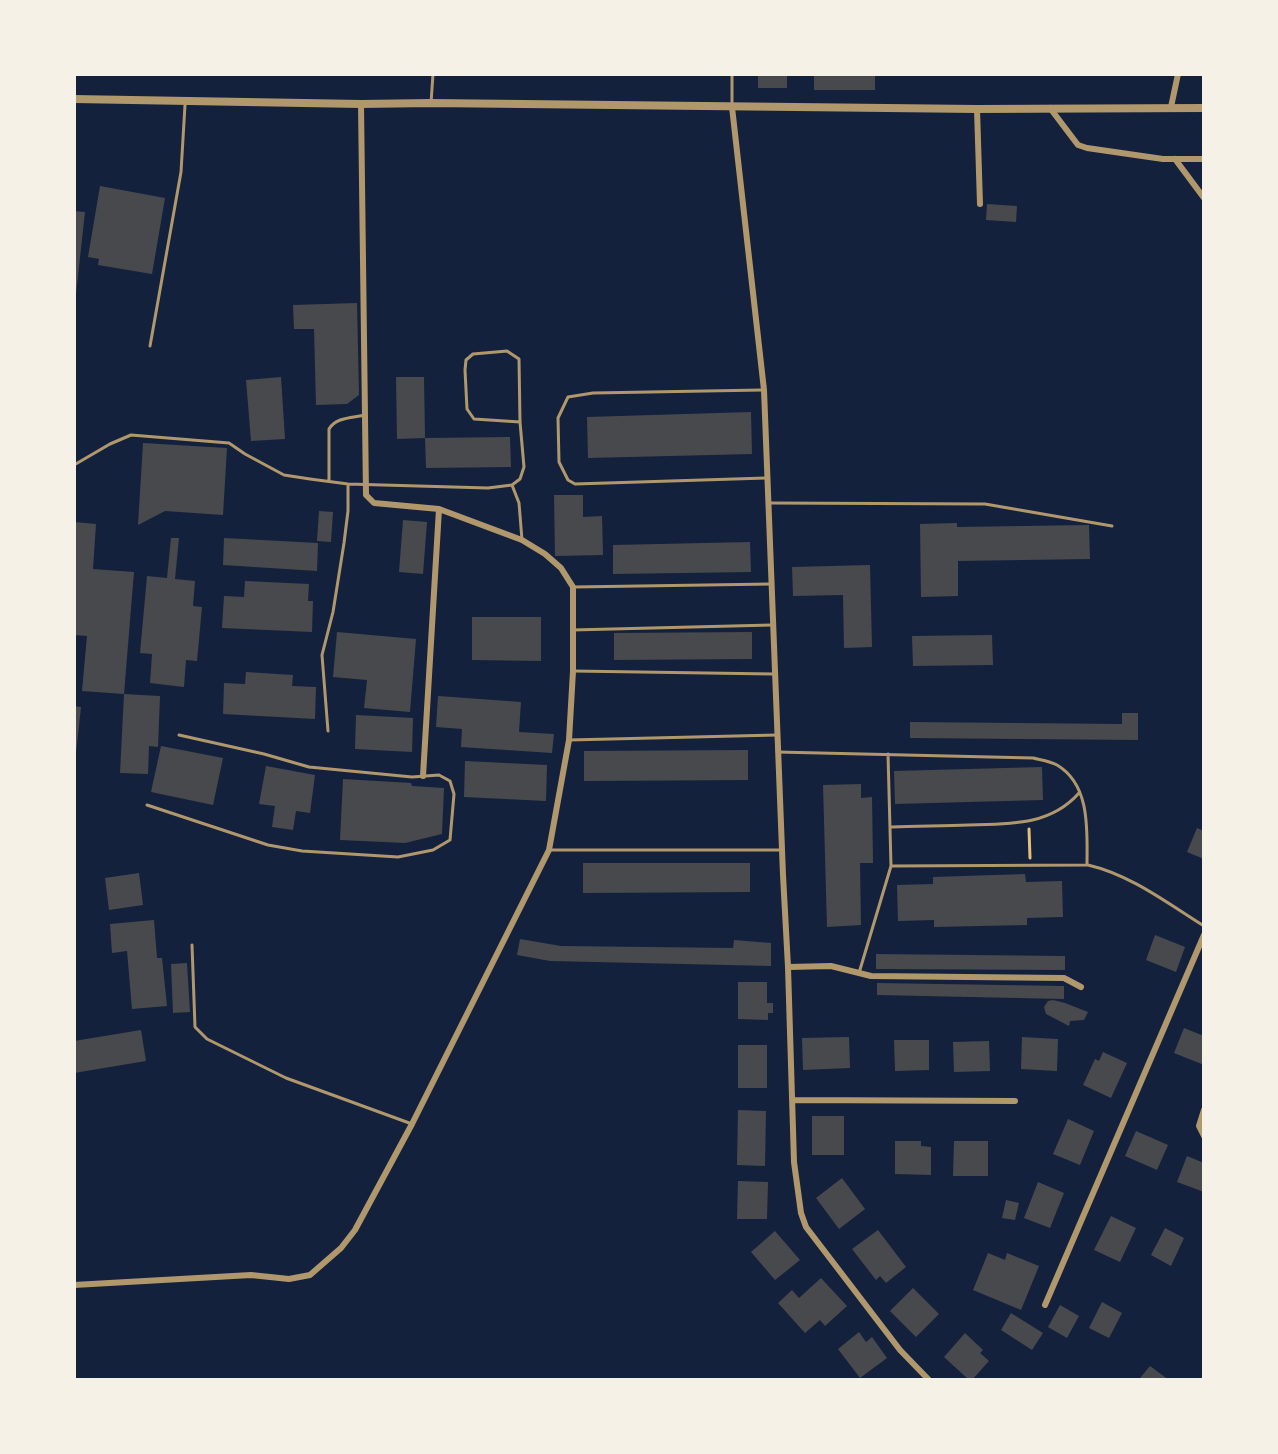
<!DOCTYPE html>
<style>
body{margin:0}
#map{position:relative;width:1278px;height:1454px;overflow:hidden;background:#14213d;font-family:Spectral,serif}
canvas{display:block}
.frame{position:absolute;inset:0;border:76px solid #f6f1e7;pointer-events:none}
</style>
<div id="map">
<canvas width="1278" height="1454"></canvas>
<div class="frame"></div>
</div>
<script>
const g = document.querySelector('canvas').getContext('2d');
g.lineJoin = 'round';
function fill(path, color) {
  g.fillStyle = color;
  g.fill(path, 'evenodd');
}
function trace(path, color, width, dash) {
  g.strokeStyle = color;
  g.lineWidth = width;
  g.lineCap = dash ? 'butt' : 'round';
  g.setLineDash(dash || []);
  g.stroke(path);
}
fill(new Path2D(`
 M758,74h29v14h-29z
 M814,74h61v16h-61z
 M100,186l65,12 -13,76 -54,-9 1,-6 -11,-2z
 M987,204l30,2 -1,16 -30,-2z
 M74,211l11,1 -9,82 -2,-1z
 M357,303l2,92 -12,9 -31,1 -2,-76h-20l-1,-24z
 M281,377l4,62 -34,2 -5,-61z
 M396,377h28l1,61 -28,1z
 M751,412l1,42 -164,4 -1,-41z
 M510,437l1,30 -85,1 -1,-30z
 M143,443l84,5 -4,67 -58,-4 -27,14z
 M554,495h29v22l19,-1 1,39 -48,1z
 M319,511l14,1 -2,30 -14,-1z
 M403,520l24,2 -4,52 -24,-2z
 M74,522l22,2 -3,45 41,3 -10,122 -42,-3 5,-55 -13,-1z
 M957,523v4l132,-2 1,34 -132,2v35l-37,1 -1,-73z
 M171,538h8l-4,41 20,2 -2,25 9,1 -5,54 -11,-1 -2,27 -34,-4 2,-29 -12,-1 7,-77 20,2z
 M224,538l94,5 -1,28 -94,-6z
 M750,542l1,30 -138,2v-29z
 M870,565l2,82 -28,1 -1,-53 -50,1 -1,-29z
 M245,581l64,3 -1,17h5l-1,31 -90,-4 2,-32 20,1z
 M472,617h69v44l-69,-1z
 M337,632l79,7 -6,73 -46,-4 3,-28 -34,-3z
 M752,632v27l-138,1v-27z
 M992,635l1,30 -80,1 -1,-30z
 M246,672l47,3 -1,11 24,1 -1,32 -92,-5 1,-31 21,1z
 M124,694l36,2 -2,51 -9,-1 -1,28 -28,-1z
 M438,696l83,6 -2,30 35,2 -2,19 -91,-6 1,-18 -26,-2z
 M74,706l7,1 -5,46h-2z
 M1122,713h16v27l-228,-2v-16l212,2z
 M356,715l57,3 -1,34 -57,-3z
 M161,746l62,12 -10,47 -62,-13z
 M748,750v30l-164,1v-30z
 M465,761l82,4 -1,36 -82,-4z
 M266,766l49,9 -5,38 -14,-2 -3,19 -21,-3 3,-21 -16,-2z
 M1042,767l1,33 -148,4 -1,-33z
 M343,779l68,4 1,3 32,2 -2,46 -37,9 -65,-3z
 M861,784v14l11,-1 1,66h-13l1,62 -34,2 -4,-142z
 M1197,828l7,3v28l-17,-7z
 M583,863h167v29l-167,1z
 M139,873l4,32 -34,5 -4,-32z
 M1025,874l1,8 36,-1 1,36 -36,1v7l-93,2v-7l-36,1 -1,-36 36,-1v-7z
 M154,920l3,38h5l5,48 -35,3 -5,-58 -15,2 -2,-29z
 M1155,935l30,12 -9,25 -30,-12z
 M520,939l41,7 172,2 1,-8 37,3v23l-221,-5 -33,-6z
 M876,954l189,2v14l-189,-1z
 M187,963l3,49 -17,1 -2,-49z
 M738,982h29v21h6v10h-5v7l-30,-1z
 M877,983l187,3v13l-187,-4z
 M1053,1000l12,3 23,9 -4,8 -14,1 -1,5 -23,-12 -2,-7 4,-6z
 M1184,1028l20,8v29l-30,-12z
 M141,1030l5,31 -72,12v-32z
 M849,1037l1,31 -47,2 -1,-32z
 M1022,1037l36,2 -1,32 -36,-2z
 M894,1040h35v30l-34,1z
 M989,1041l1,30 -36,1 -1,-30z
 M738,1045h29v43h-29z
 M1103,1052l24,11 -16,35 -28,-13 12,-26 4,2z
 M738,1110l28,1 -1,55 -28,-1z
 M812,1116h32v39h-32z
 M1068,1119l26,12 -14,34 -27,-11z
 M1136,1131l32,14 -11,25 -32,-14z
 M895,1141h26v5l10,1v28l-36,-1z
 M954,1141h34v35h-35z
 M1187,1156l17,7v29l-27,-10z
 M842,1178l23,31 -26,20 -23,-31z
 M738,1181l30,1 -1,37h-30z
 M1038,1182l26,11 -14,35 -26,-10z
 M1006,1200l13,3 -4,17 -13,-2z
 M1111,1216l25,12 -16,34 -26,-12z
 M1165,1228l19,10 -13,28 -20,-11z
 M878,1230l28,37 -20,16 -6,-7 -4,4 -24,-31z
 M775,1231l25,29 -25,20 -24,-28z
 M988,1253l17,7 2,-7 32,13 -18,44 -48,-20z
 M821,1278l26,28 -22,20 -5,-6 -15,13 -27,-30 14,-13 7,8z
 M913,1288l26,26 -23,23 -26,-26z
 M1102,1302l20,11 -13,25 -20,-10z
 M1060,1305l19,11 -12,22 -19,-11z
 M1011,1313l32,20 -11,17 -31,-20z
 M859,1332l7,10 6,-5 15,21 -27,20 -22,-29z
 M965,1333l18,17 -3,3 9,8 -17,19h-3l-25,-23z
 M1150,1366l19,14h-26l-3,-2z`), '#48494c');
trace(new Path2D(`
 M1029,829l1,29`), '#e5c07b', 3);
trace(new Path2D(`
 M732,74v32
 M431,103l2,-29
 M150,346l31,-174 4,-67
 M762,390l-169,3 -25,4 -10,21 1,44 9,18 7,4 191,-6
 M74,465l36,-21 21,-9 98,8 16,11 39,21 26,4 38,5 140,4 24,-3 8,-6 4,-12 -4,-45 -1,-63 -12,-8 -34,3 -7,6 -1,10 2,39 7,10 46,3
 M329,481v-52c7,-12 23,-11 36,-14
 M512,485l7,18 3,37
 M771,503l214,1 127,22
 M574,587l197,-3
 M572,630l200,-5
 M573,671l200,3
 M328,731l-6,-76 11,-43 11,-69 4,-32v-27
 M569,740l208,-5
 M777,752l256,6c8,2 17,3 24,7 34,20 30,67 30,100l-196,1 -3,-112
 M147,805l121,40 34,6 96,6 35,-7 17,-10 4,-46 -4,-13 -11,-6 -27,2 -103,-10 -45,-13 -85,-19
 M892,827c25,-1 51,-1 76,-2 41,-1 82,1 111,-32
 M549,850h232
 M1088,865c43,10 79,38 116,61
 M192,945l3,82 12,12 79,39 126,46
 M859,973l32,-107`), '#b1986c', 3);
trace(new Path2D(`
 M361,104l5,391 8,8 65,6 -16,267
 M732,107l32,283 19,485 5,92 6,195 7,51 5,14 94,123 29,30
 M1171,107l7,-33
 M1050,108l28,37 9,3 76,11h41
 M977,109l3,95
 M1175,159l29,39
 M788,967l43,-1 40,10 193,2 17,9
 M792,1100l223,1
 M1204,1110l-5,16 5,10
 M74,1285l177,-10 38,4 21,-4 31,-27 14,-18 57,-106 137,-274 20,-110 4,-69v-84l-12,-19 -16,-14 -23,-14 -83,-31
 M1045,1305l159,-370`), '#b1986c', 6);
trace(new Path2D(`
 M74,99l287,5 70,-1 546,6 227,-1`), '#b1986c', 8);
</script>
